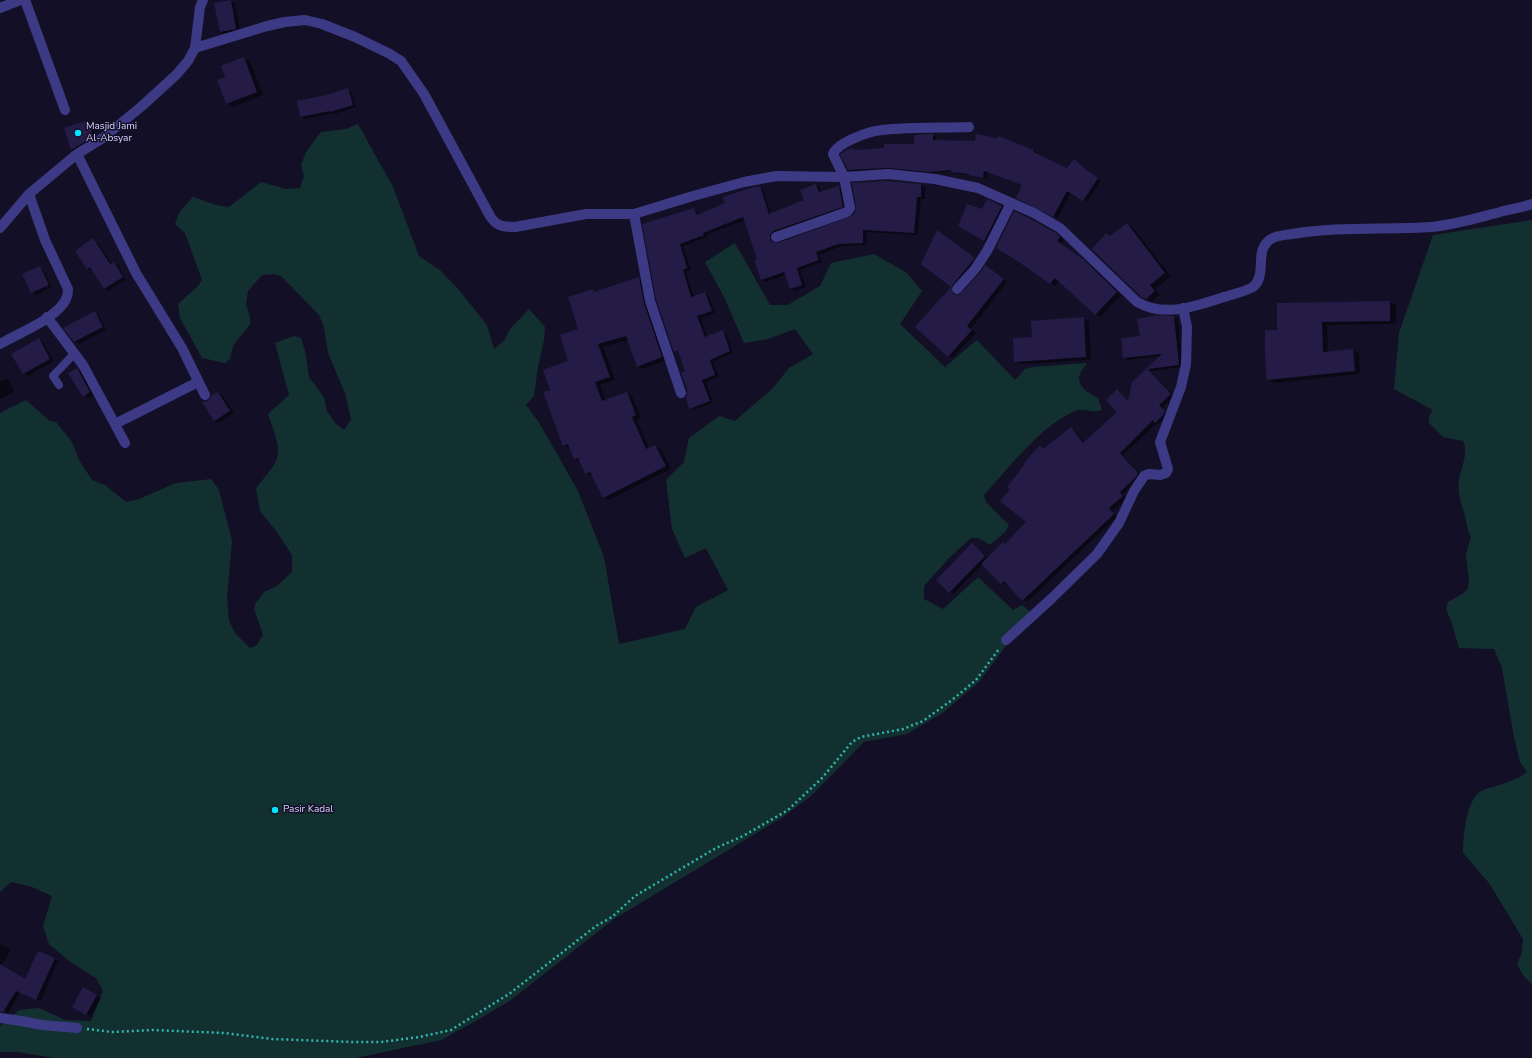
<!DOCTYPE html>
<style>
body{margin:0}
canvas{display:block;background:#130f26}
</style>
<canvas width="1532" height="1058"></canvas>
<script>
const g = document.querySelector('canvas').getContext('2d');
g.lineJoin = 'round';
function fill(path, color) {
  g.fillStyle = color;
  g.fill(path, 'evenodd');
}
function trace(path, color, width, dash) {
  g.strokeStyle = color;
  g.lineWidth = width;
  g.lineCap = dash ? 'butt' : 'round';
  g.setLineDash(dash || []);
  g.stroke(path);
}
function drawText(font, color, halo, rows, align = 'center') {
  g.font = font + ' "Nunito Sans",sans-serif';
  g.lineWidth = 3;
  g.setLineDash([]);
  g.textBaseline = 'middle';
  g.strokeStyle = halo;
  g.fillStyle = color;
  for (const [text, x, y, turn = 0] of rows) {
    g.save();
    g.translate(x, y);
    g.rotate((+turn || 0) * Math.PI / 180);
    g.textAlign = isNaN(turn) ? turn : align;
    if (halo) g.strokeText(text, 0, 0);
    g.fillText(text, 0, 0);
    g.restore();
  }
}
fill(new Path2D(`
 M358,124l35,63 26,69 22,15 18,19 28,35 7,24 10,-8 6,-12 19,-20 16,18 -1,13 -6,27 -4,29 -8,9 14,19 38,67 26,66 15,87 66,-15 11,-22 32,-17 -22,-42 -21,10 -13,-29 -6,-49 18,-18 5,-24 30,-22 16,5 38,-33 16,-20 24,-14 -18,-25 -27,10 -24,4 -19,-44 -20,-37 30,-19 35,62h18l32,-19 11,-23 43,-9 33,19 15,18 -22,33 45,43 32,-27 38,40 10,-11 8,-2 54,-4c-2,4 -6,7 -7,11 -5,12 10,20 18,24l4,12c-10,4 -18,-3 -27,1 -34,14 -66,57 -91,84l2,7 23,23 -3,6 -16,14 -12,-7h-7l-22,20 -25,28v13l19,10 35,-32 35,33 9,-5 14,12 -31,30 -26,35 -35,30 -37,22 -43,8 -53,54 -28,21 -169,102 -103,81 -37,22 -33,18 -85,18h-302l-36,-6h-18v-26l19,-16 20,-2 26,12 26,1 12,-30 -7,-13 -27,-17 -20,-17 -6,-18 9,-30 -20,-9 -21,-5 -11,10v-479l26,-13 24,21 6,1 16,20 7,18 13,20 13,5 21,17 13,-3 37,-16 35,-4 8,11 13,51 -5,56 2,24 6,12 15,15 6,-2 7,-11 -9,-26 2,-6 8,-11 13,-6 15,-14v-17l-15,-23 -17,-21 -4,-23c29,-34 26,-33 12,-74l21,-19 -14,-52 19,-7 7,2 4,13 4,26 15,20 3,14 8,12 9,7 7,-11 -6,-26 -17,-40 -4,-26 -5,-12 -38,-39 -7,-2 -12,1 -14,16 -2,13 4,13v7l-17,22 -3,13 -5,4 -23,-5 -22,-40 -2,-14 20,-18 4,-6 -17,-47 -10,-9 5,-13 13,-14 23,8 13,2 32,-25 25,7 14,-1 4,-12 -3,-11 5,-13 15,-20 25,-3z
 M1532,220v764l-9,-9 -6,-11 5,-12 1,-13 -34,-56 -26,-30c0,-16 3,-53 18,-62 3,-2 8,-3 12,-4 13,-4 24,-7 34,-15l-7,-10 -6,-25 -12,-69 -8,-19 -35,-1 -8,-27 -5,-12 2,-7 16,-9 4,-5 1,-7 -3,-27 5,-17c-4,-7 -4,-13 -6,-21 -3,-12 -8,-21 -6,-36 2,-12 10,-27 4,-39l-20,-4 -14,-14v-7l4,-6 -39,-21 5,-56 34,-98z`), '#12302f');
fill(new Path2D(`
 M231,1l4,2 5,28 -16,3 -4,-2 -4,-29z
 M244,58l6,3 13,34 -30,12 -6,-4 -1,-25z
 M347,89l4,2 5,16 -21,7 -2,-1 -28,6 -4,-2 25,-21z
 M88,121l4,2 4,16 -20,13 -4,-2 -7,-21z
 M932,135l4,2v4l97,9 4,3 -1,2 31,14 22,4 12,8 -14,21 -16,-10 -13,26 -37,-18 2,-15 -35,-12 -1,6 -17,-4 -14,-1 -3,-2 -19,1 -42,-4 -39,3 -4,-2 5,-21 3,2 58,-6z
 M816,185l4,2 1,5 18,-5 4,2 3,20 -73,29 2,6h3l75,-27 68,-32 4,2v12h-4l-3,36 -52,-3 1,13 -25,1 -23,9 3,7 -22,8 6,17 -11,4 -4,-2 -5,-14 -20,7 -4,-2 -4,-20 -13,-40 -39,15 1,2 -24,9 8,24 -5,2 8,25 11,-4 4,3 6,17 -14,5 6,19 16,-5 4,2 6,19 -20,9 6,15 -13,5 7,21 -19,7 -4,-2 -3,-36 -7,-19 -5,-1 -18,-53 37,-90 4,3 1,3 28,-12 32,-16 4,2 8,25 35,-13z
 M988,201l19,9 -17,34 -30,-18 23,-15z
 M1031,220l30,17 3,3 -3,4 27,19 33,32 -21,22 -41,-36 -4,5 -39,-27z
 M1127,224l6,4 38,48 -16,13 5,5 -8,8 -11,-6 -30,-59z
 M942,234l37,27 -22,28 -5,-3z
 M93,239l4,3 15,22 2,-1 4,2 8,15 -18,11 -4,-3 -11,-19 -1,2 -4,-3z
 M39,267l4,2 9,18 -16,8 -4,-3z
 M989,269l18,13 -36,47 5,4 -24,25 -4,-2 3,-67 4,2 1,5h4z
 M639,278l5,3 23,79 -24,9 -6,-3 -9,-26 -25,7 12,33 -15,5 6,16 21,-8 5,3 9,22 -4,2 12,29 6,-3 6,3 10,20 -62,31 -6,-3 -10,-22 -2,1 -5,-3 -5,-11 -6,-3 -5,-11 -6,-3 -13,-55 19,-28 23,-71 2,1z
 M1390,302l6,3v19l-69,1 1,27 24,-2 7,3 1,21 -86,9 -6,-4 10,-48z
 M95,312l4,3 7,15 -27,14 -4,-3z
 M1174,317l4,2 5,48 -32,4 23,25 -12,12 6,6 -1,3 -8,7 -2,-1 -34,32 19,21 -19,18 4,5 -15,12 5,6 -90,85 -4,-2 -15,-16 -2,1 -4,-2 -19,-19 -30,30 -4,-2 23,-48 16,14 17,-14 23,-22 -17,-34 29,-41 4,2 27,-20 4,2 9,12 35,-31 -1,-22 11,11 4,-18 28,-27 -33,4 -4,-2 17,-21z
 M1083,318l6,3 2,39 -70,4 -6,-3 18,-23z
 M39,339l4,3 11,19 -26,15 -4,-3z
 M77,369l4,3 13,23 -6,3 -4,-2z
 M6,379l4,2 4,11 -14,7v-18z
 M218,393l4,2 12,18 -15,10 -4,-2 -12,-18 6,-1z
 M0,943l11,7 -10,16 24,15 29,-22 4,2 -17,40 -21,-8 -12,20 -8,-5z
 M83,989l18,9 -10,18 -18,-9z`), '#0007');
fill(new Path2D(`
 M231,0l5,29 -16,3 -6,-29z
 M244,57l13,35 -31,12 -9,-24 8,-3 -4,-11z
 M348,88l5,17 -23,7v-1l-30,6 -3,-16 29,-6z
 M88,120l5,17 -22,13 -7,-22z
 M933,134v6l42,1 1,-7 21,4 1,-2 36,14 -1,2 34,16 7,-9 11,10 13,9 -15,23 -16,-10 -14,26 -37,-19 6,-13 -38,-14 -1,7 -14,-3v-1l-18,-2v-2l-22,2 -41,-4 -40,2 -8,-15 7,-6 7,-1v2l30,-2v-4h30v-9z
 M888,181l33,3v13h-4l-3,36 -51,-3v13l-25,1 -22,8 3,8 -22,8 5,17 -12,4 -6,-17 -23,8 -7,-20 3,-1 -14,-42 -40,16 1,2 -24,9 7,24 -4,2 8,27 14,-5 7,19 -15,5 8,21 18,-7 7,21 -20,9 5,15 -13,5 8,21 -21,8 -3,-11 1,-4v-6l-6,-15 4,-2 -7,-20 -4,1 -18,-53 -14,-75 52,-16 3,7 28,-12 -2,-6 31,-10 6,-1 9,28 35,-14 -4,-10 16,-6 3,8 20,-6 4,21 -70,24 -3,4v4l2,3 6,1 74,-27 3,-4 1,-5 -4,-24z
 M987,199l15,7 -18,35 -26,-15 9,-22 15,5z
 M1014,211l17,8 25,14 4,4 -3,4 26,18 34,33 -22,23 -40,-37 -5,6 -34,-24 -20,-12z
 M1127,223l38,50 -15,12 5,6 -9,8 -5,-2 -49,-48 14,-16 4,3z
 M937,230l38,28 -24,29 -30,-23z
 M93,238l17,26 4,-2 9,15 -19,12 -14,-22 -3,2 -12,-18z
 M985,265l19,14 -37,47 5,4 -24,27 -33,-30 36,-40 2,7 6,1 21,-22z
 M40,266l9,19 -18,8 -9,-19z
 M639,277l5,26 18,54 -25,10 -11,-31 -28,8 12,33 -15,5 7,19 25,-9 9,23 -4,2 14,32 9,-4 11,21 -63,32 -13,-26 -5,2 -7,-16 -4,1 -6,-15 -5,2 -20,-54 7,-2 -7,-20 25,-9 -8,-26 18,-6 -10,-32 25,-8 1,3z
 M1390,301v20l-68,1 1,30 30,-3 2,22 -88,9 -2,-23v-27h12v-27z
 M95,311l8,16 -29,15 -11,-14z
 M1153,315l21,1 5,49 -31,4 23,25 -12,11 6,6 -2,4 -8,8 -2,-3 -33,33 18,20 -3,5 -15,14 3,4 -14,12 5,6 -92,87 -18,-20 -3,3 -20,-20 22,-22 2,2 21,-22 -26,-21 10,-12 -3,-2 18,-23 -1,-1 16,-18 3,4 28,-22 12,16 34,-31 -11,-12 11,-11 11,12 4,-19 30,-28 -39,4 -2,-20 19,-2 -3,-17 17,-3z
 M1084,317l2,40 -72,5 -1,-24 19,-1 -1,-16z
 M39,338l11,21 -27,15 -12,-20z
 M77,368l13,24 -7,5 -15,-24z
 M218,392l12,19 -16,10 -12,-19 6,-1 3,-5z
 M972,543l13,13 -36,37 -13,-13z
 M38,951l17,7 -19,42 -20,-9 -13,21h-3v-48l25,15z
 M83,987l14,8 -11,20 -14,-8z`), '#241b47');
trace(new Path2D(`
 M87,1029l25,3 41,-2 71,3 48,6 81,3h28l38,-5 32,-7 58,-36 87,-68 16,-9 23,-21 81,-48 27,-12 45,-26 34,-32 30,-36 9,-5 42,-8 20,-8 29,-21 24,-20 23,-31`), '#2fb8b0', 2.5, [2, 3]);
trace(new Path2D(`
 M59,385l-6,-9 21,-22`), '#3d3a85', 8);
trace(new Path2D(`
 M25,0l40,110
 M0,8l20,-8
 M195,48l72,-22 18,-4 20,-2 17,4 33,13 35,17 11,7 23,33 66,122c6,10 13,11 25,11l71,-13h48l59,-18 51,-14 32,-6 68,1 44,-3 47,5 43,9 56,25 26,15 77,74c27,16 60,4 87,-5 10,-3 20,-5 29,-10 15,-12 0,-37 18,-48 6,-4 15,-4 21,-5 46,-8 93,-4 139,-7 24,-2 46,-9 69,-15 10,-3 21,-4 32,-8
 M77,154l59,119 46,75 23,47
 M634,214l16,87 31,92
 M0,228l29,-34 48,-40 26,-16 39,-32 34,-31 12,-14 7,-13 5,-41 3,-7
 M776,237l71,-25 3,-4 -6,-31 -11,-23c5,-12 37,-23 49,-24 29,-3 59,-2 87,-3
 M957,289l18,-20 12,-18 24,-48
 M47,317l36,48 42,78
 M0,344c19,-11 50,-23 63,-40 4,-5 5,-9 5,-15l-23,-49 -16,-46
 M115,424l83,-42
 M1006,640l45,-41 46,-45 22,-31 15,-32 10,-15 5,-2 11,1 6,-2 2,-4 -8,-27 21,-55 5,-23 1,-37 -4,-19
 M0,1018l21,3 21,4 35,3`), '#3d3a85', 10);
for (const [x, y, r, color] of [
 [78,133,4,"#00e5ff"],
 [275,810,4,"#00e5ff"]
]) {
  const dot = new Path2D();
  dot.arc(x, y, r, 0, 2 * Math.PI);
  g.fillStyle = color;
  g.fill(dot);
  trace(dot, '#130f26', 1.5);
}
drawText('10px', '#d9d4ff', '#130f26', [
 ["Masjid Jami",86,127],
 ["Al-Absyar",86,139],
 ["Pasir Kadal",283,810]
], 'left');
</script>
